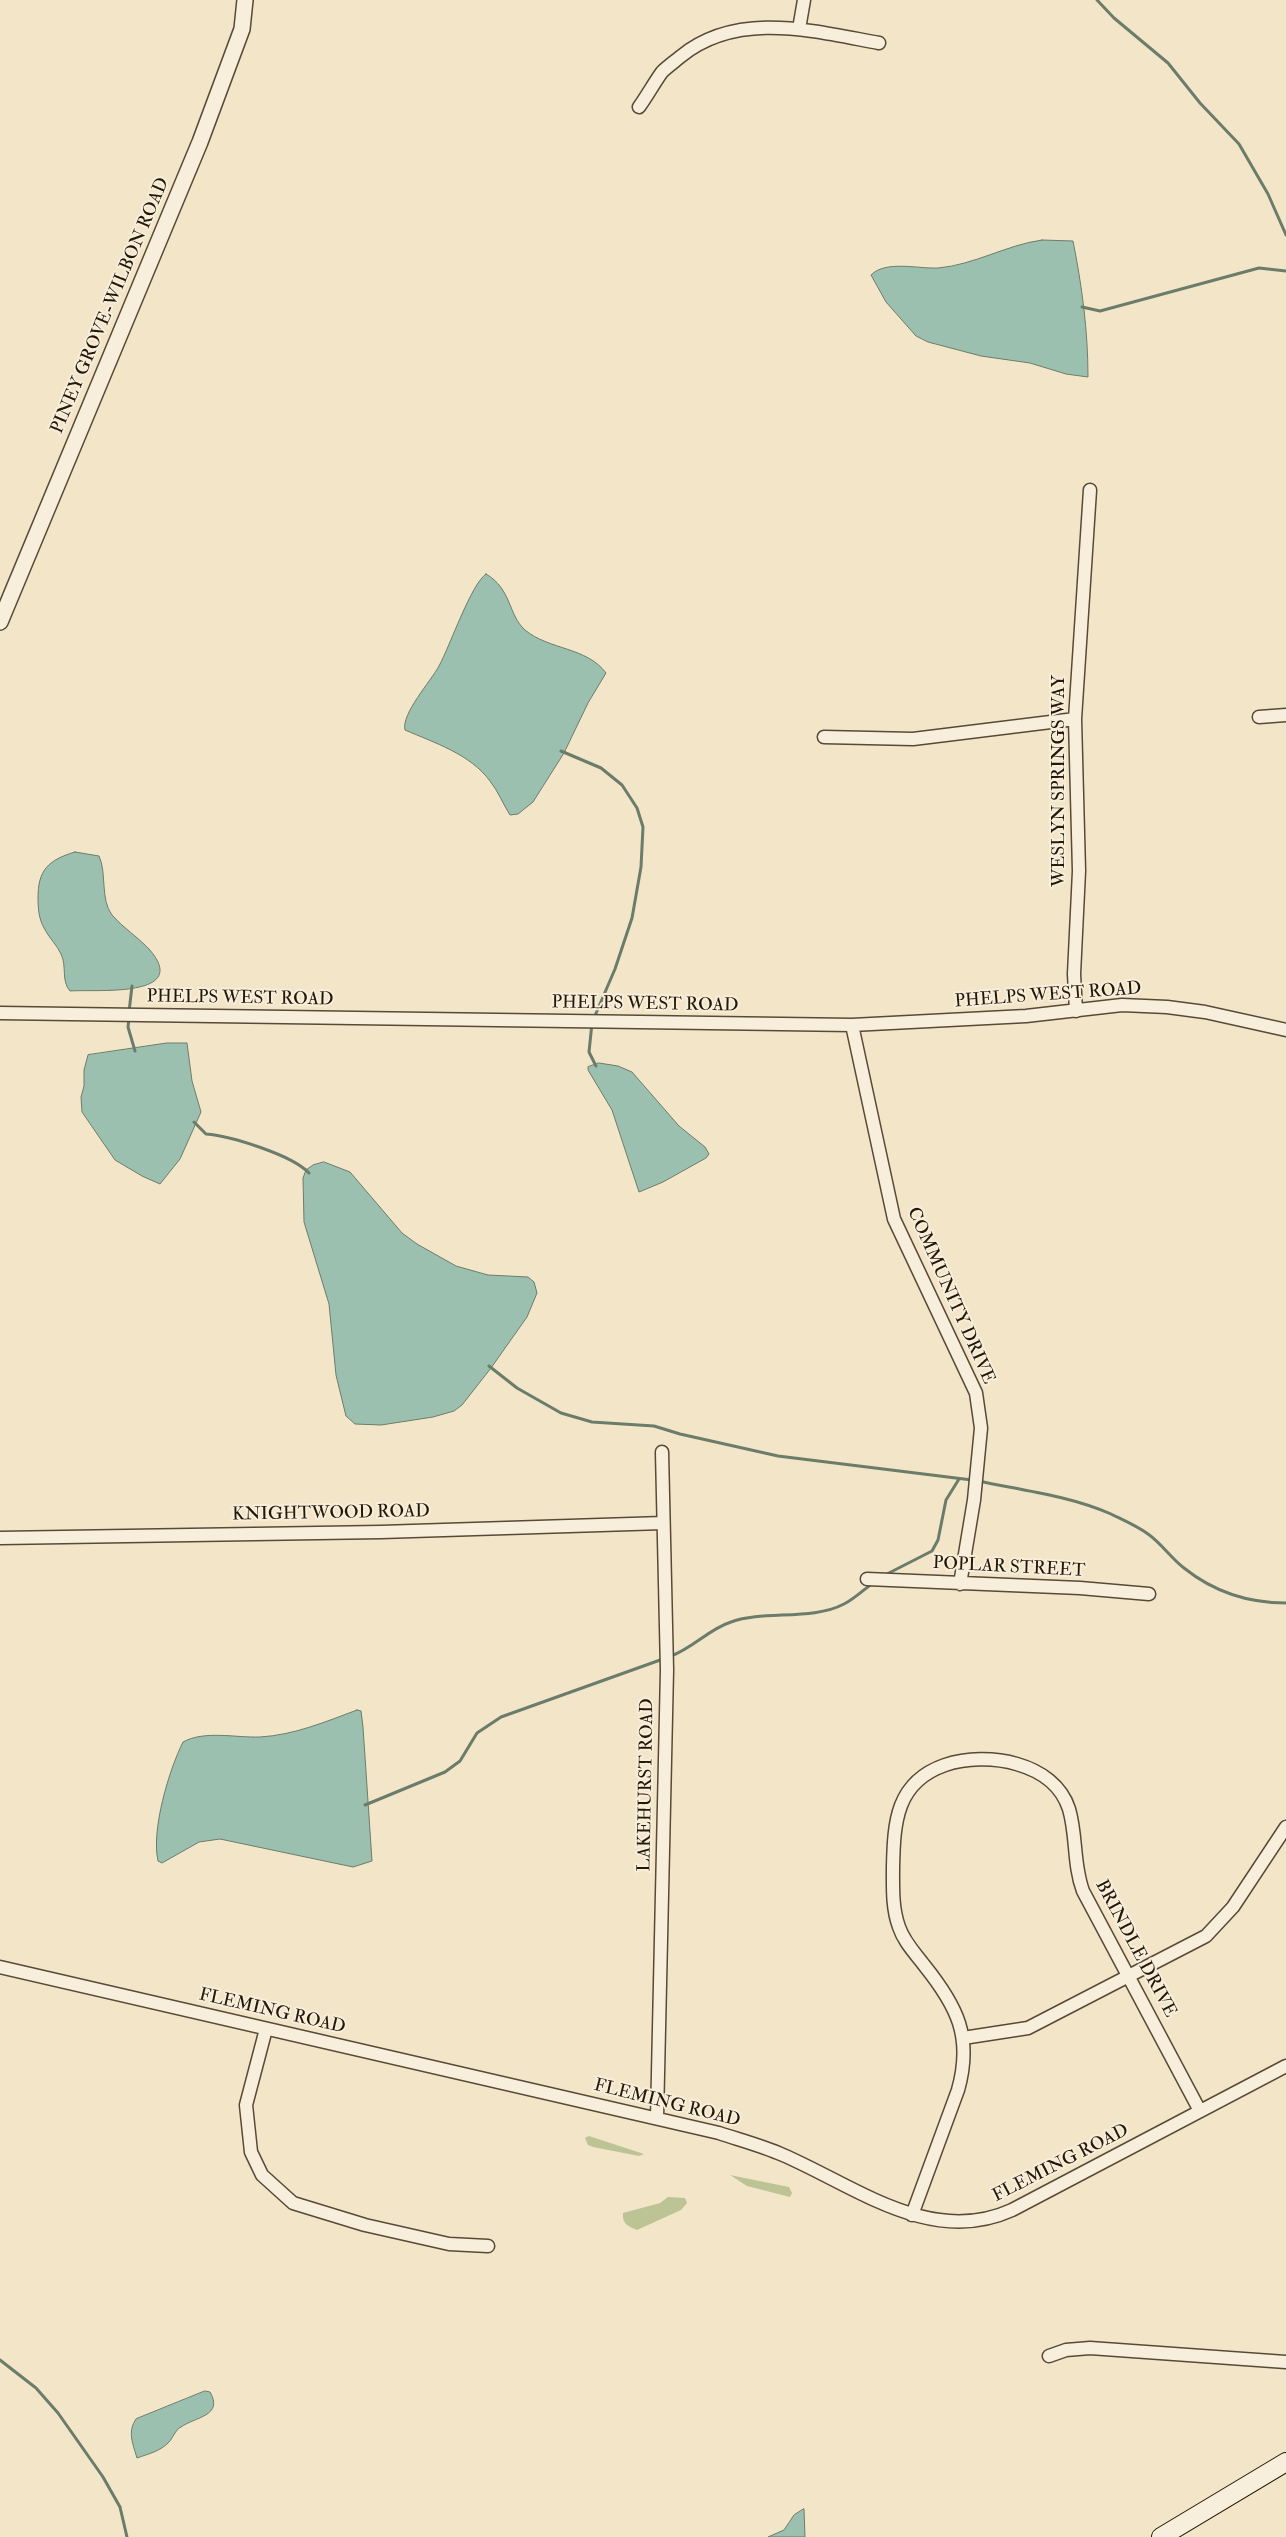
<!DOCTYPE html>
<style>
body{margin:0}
canvas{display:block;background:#f2e5c8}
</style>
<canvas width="1286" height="2537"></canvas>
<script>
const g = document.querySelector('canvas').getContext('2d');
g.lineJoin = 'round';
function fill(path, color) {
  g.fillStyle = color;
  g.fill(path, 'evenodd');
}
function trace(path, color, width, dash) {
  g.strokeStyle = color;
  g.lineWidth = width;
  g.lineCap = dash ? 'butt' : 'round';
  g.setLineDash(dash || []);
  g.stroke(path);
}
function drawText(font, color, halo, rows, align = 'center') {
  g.font = font + ' "IM FELL Double Pica",serif';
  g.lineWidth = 4;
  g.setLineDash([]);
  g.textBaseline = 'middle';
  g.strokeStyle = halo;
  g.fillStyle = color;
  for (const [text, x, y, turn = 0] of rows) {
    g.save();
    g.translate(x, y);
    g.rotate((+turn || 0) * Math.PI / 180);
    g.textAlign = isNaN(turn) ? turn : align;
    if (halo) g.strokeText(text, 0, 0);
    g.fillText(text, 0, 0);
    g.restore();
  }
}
fill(new Path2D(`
 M589,2136l55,18 -5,2 -46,-9 -5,-2 -3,-7z
 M730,2175l59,12 3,6 -2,4 -43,-11z
 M668,2197l17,1 2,5 -6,7 -44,20c-9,-4 -15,-6 -14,-17l37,-10z`), '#bcc495');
const water = new Path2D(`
 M1042,240l31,1c9,45 15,90 15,136l-22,-3 -36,-11 -49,-7 -53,-14 -12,-6 -30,-34 -15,-27c15,-15 47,-6 67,-7 36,-3 68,-23 104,-28z
 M486,574c26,15 22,41 39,56 24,20 62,17 81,43l-18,30 -24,50 -31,49 -15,12 -8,1c-7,-11 -12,-24 -20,-34 -20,-27 -55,-38 -85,-51 -4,-16 26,-49 34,-64 11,-20 32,-82 47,-92z
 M75,852l24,4c8,17 1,43 13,59 11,13 26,22 37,34 44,50 -56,40 -79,42 -9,-10 -3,-25 -9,-37 -4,-9 -12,-16 -17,-26 -5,-9 -6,-19 -6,-30 0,-28 10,-38 37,-46z
 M167,1043h20l5,38 9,31 -21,47 -20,25 -18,-8 -27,-16 -33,-48 -1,-15 3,-11v-16l4,-15z
 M599,1063l19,3 14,6 47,54 26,21 4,7 -3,4 -43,24 -24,10 -27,-82 -24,-40v-3z
 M324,1162l26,10 52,61 15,11 39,22 32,9 40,2 6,5 3,11 -10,24 -36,51 -29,37 -8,6 -21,6 -52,8 -26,-1 -9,-8 -10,-41 -7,-71 -25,-82 -1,-44 3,-8 7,-5z
 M357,1710l4,1 2,16 9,134 -19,6 -133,-28 -21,3 -37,21 -4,-2c-7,-31 11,-91 25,-119 22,-12 53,-4 77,-5 34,-2 65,-15 97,-27z
 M205,2391l5,1c14,24 -15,25 -29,35 -6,3 -8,11 -12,15 -8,9 -21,12 -32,16 -4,-14 -10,-26 -1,-39z
 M804,2509l1,28h-37l16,-7 10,-15z`);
fill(water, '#9cc0af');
trace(water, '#6c7c6b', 1);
trace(new Path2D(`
 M1097,0l17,18 54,45 32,40 39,41 29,50 18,41
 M1082,307l18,4 159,-43 27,3
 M561,751l40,17 21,17 15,23 6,19 -2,40 -9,51 -17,51 -21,49
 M129,1012l3,-26
 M129,1018l-1,9 7,24
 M592,1023l-3,29 7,14
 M194,1122l12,12c25,2 86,21 103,39
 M489,1366l28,22 44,25 31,9 62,4 26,8 98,22 194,24
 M978,1481c44,9 92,15 133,33 12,6 26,12 37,20 13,9 23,24 36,34 30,24 64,35 102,35
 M885,1575l47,-24 6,-11 8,-40 13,-21
 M671,1656c22,-8 38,-27 60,-34 33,-12 81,-1 113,-18 10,-5 19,-14 28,-20
 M365,1805l80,-33 15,-11 17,-28 24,-16 162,-58
 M0,2360l36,28 22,25 45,64 17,30 7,30`), '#6c7c6b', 3);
const minor = new Path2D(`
 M799,29l5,-29
 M639,107c8,-11 15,-24 23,-35 5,-5 12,-10 18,-15 57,-47 133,-26 199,-14
 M1259,717l27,-2
 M824,737l89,2 162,-20
 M1076,1011l-2,-37 5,-103 -4,-152 15,-229
 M0,1013l852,12 174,-9 96,-11 45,2 38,5 81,18
 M852,1025l42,194 82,174 5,35 -7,72 -14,84
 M0,1538l381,-6 282,-9
 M867,1579l213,9 69,6
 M0,1967l719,166c21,7 44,13 64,22 72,31 148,92 229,55l274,-144
 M266,2029l-20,76 5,47 11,23 31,28 72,22 84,19 39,2
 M963,2038l65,-10 178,-92 27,-29 53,-80
 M657,2118l10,-448 -5,-218
 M912,2215l46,-125c15,-53 -1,-84 -34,-125 -9,-12 -20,-23 -25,-38 -7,-19 -6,-39 -6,-60 1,-45 3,-85 52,-102 42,-14 109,-3 124,44 8,27 4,55 14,82l117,220
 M1049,2356l17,-6 24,-2 196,14`);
const tertiary = new Path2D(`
 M0,622l200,-480 42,-113 3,-29`);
const secondary = new Path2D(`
 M1161,2537l125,-75`);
trace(minor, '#584a36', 15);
trace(tertiary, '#584a36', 18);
trace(secondary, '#241706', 20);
trace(minor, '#f7eedb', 12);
trace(tertiary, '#f7eedb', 15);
trace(secondary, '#f7eedb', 18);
drawText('18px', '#241706', '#f7eedb', [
 ["PINEY GROVE-WILBON ROAD",111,306,-67],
 ["WESLYN SPRINGS WAY",1060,781,-90],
 ["PHELPS WEST ROAD",1048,996,-4],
 ["PHELPS WEST ROAD",240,999,1],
 ["PHELPS WEST ROAD",645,1005,1],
 ["COMMUNITY DRIVE",950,1296,66],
 ["KNIGHTWOOD ROAD",331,1514,-1],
 ["POPLAR STREET",1009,1568,3],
 ["LAKEHURST ROAD",647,1785,-89],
 ["BRINDLE DRIVE",1135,1949,62],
 ["FLEMING ROAD",272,2012,13],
 ["FLEMING ROAD",667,2104,14],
 ["FLEMING ROAD",1061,2164,-27]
]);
</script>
